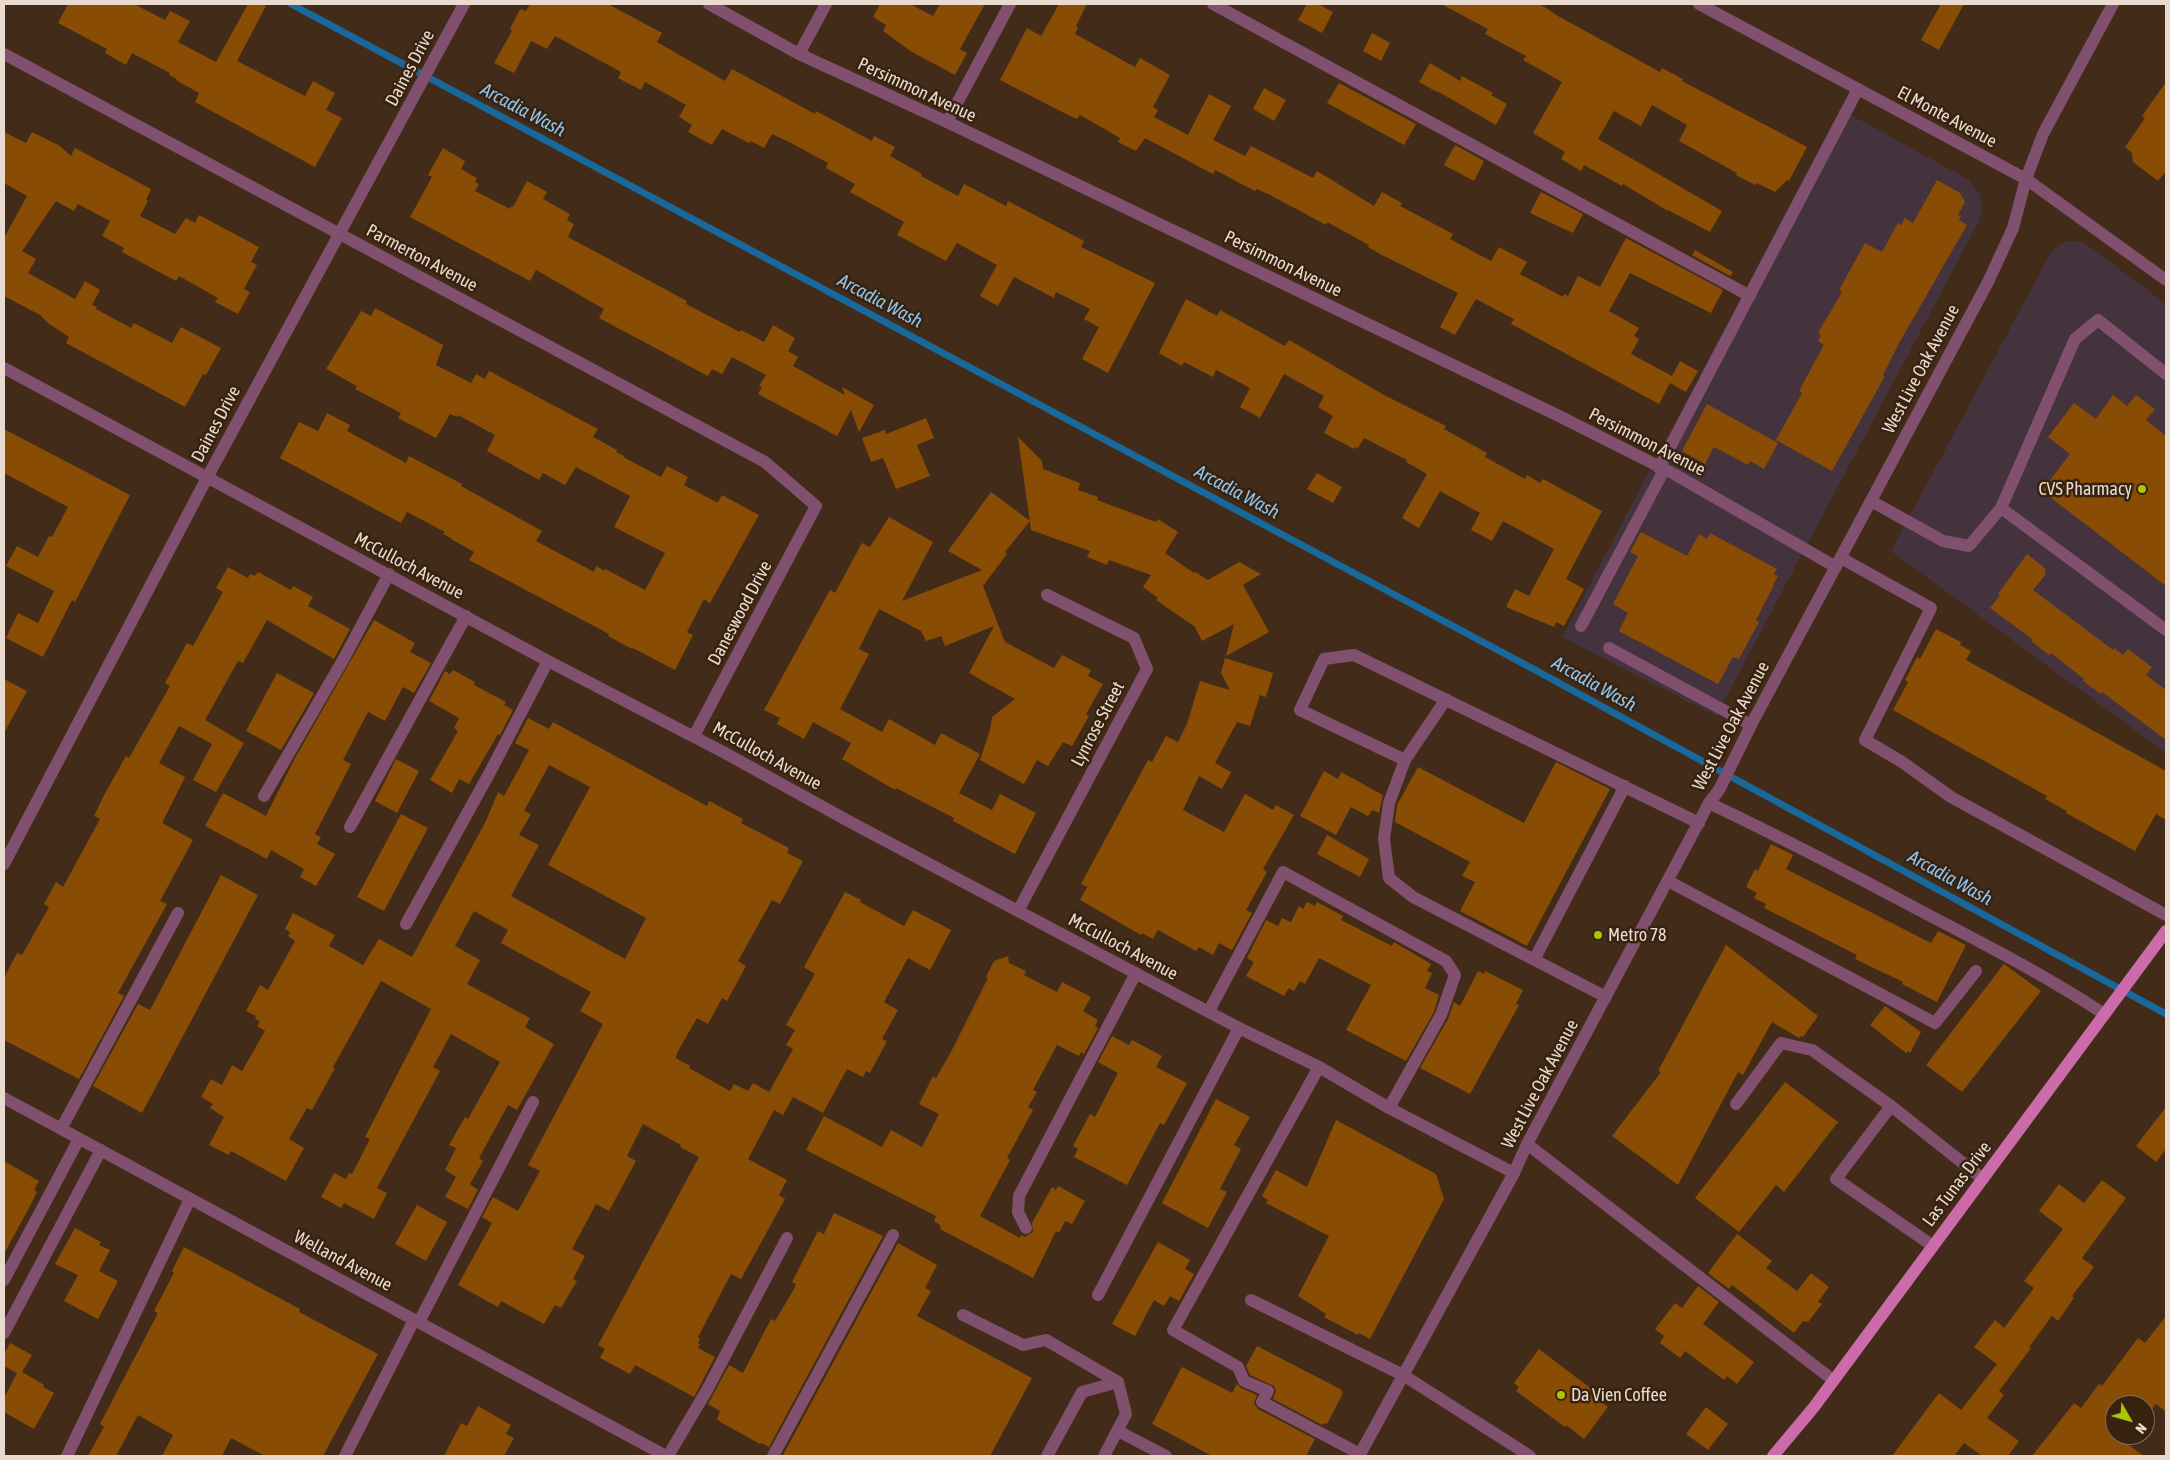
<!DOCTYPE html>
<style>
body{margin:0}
#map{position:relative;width:2170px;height:1460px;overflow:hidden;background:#422c19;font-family:"Asap Condensed",sans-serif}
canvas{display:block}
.frame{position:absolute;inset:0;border:5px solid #e9dacf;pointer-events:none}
.north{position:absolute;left:2105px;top:1395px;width:50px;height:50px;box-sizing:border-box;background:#37220f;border:1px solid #7e6c5c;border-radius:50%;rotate:128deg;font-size:14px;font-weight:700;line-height:20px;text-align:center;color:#e9dacf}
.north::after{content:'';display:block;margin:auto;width:18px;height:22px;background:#afc504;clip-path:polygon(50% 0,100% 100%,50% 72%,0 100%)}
</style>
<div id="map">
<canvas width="2170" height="1460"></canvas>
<div class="frame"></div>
<div class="north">N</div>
</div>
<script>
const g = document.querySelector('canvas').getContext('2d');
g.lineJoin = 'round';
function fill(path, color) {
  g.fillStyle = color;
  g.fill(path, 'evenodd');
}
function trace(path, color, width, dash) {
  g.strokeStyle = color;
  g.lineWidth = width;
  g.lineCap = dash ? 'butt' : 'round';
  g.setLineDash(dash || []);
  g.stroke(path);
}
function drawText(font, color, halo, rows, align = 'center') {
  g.font = font + ' "Asap Condensed",sans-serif';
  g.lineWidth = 5;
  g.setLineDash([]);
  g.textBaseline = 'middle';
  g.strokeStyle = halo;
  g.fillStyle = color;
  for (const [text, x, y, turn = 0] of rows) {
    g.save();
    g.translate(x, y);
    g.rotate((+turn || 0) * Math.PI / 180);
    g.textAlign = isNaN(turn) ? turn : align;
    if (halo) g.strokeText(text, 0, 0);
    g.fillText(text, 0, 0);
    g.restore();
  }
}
fill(new Path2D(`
 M1840,109l129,71 10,13 4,14 -5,16 -262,493 -154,-79z
 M2082,241l84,63v449l-275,-202 160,-299 13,-10z`), '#44333d');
trace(new Path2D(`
 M291,4l1246,667 629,343`), '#19689b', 7);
fill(new Path2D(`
 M68,4h66l31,16 5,-9 20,10 -12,21 38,20 32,-58h14l4,2 -29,55 68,35 8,-15 22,12 -9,17 16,8 -27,49 -120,-65 4,-9 -23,-13 1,-1 -8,-4 1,-2 -38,-20 -6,12 -21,-12 2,-4 -49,-26z
 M530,4h78l54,29 -5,9 68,39 7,-12 83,45 1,-3 56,30 2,-5 21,11 -5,9 32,18 -1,2 37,20 6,-12 42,22 2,-5 76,40 -3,6 74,36 -47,90 -26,-14 17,-32 -15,-8 6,-10 -34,-17 -2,6 -40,-21 -16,29 -18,-10 17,-31 -40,-22 -11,18 -49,-26 7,-13 -54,-30 5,-8 -29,-16 2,-5 -37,-20 -19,-9 -8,14 -13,-7 -2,2 -27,-14 -10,16 -24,-13 4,-7 -13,-8 7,-12 -41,-23 -4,8 -23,-12 3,-6 -66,-36 -8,13 -16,-8 -17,32 -20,-10 18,-32 -2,-2 10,-20 6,2z
 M880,4h30l23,12 7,-12h45l-25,45 7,4 -12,22 -43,-23 -29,-21 3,-6 -13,-8z
 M1059,4h28l-11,22 2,2 -3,6 60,33 5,-9 30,17 -17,32 5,3 -4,7 34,18 21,-41 22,12 -18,34 32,16 6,-10 62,32 4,-7 57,35 8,-14 20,11 -2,3 53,28 -3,5 41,22 8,-14 28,15 -7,12 43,23 1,-3 4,2 10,-20 22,11 26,-49 97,52 -12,23 -81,-40 -21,38 30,17 -5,8 5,3 -8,15 41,22 8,-15 18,10 -12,21 -16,-9 -11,21 -148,-80 3,-5 -38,-20 -21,36 -15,-8 18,-34 -78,-39 -12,-7 1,-2 -42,-23 -1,3 -56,-30 -13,-6 -2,2 -40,-21 -2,4 -68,-36 -9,13 -18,-9 2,-4 -40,-23 -3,4 -11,-5 -66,-34 27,-52 14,8z
 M1307,4h11l15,8 -11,21 -24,-13z
 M1441,4h99l18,12 102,56 2,-4 21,11 -1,2 125,66 -18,34 -2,-1 -12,12 -18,-9 -2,2 -19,-10 1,-2 -58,-32 8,-16 -35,-20 -11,21 -27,-15 -16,28 124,72 -12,21 -42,-22v1l-45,-27 -1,2 -38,-21 -3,6 -20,-12 4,-7 -32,-19 29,-51 -39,-22 3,-4 -41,-22 3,-5z
 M1941,4h23l-25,46 -18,-10z
 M1372,33l18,10 -9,18 -18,-10z
 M1430,63l30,18 2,-5 31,17 -2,2 16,9 -11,21 -59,-34v1l-18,-10z
 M2166,82v89l-8,10 -25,-19 -1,-9 -7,-6 20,-29 -3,-2z
 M1339,83l77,41 -12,21 -77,-42z
 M1264,88l22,12 -12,21 -21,-12z
 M4,132l22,11 6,-11 28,14 11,10 4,-8 76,41 -5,11 2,1 -8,15 35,18 11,-16 9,5 4,-8 60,32 -8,15 6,3 -13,24 6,3 -12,22 -23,-12 3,-4 -39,-22 -3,5 -54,-29 2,-4 -22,-12 8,-15 -32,-17 -4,7 -18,-10 -34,50 14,8 -8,14 47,26 10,-18 15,9 -8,15 5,2 -1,2 35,19 3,-5 38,20 9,-16 40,21 -15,27 -3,-1 -18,33 -119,-64 3,-6 -21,-14 -8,-8 -36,-19v-58l23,-42 -23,-13z
 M1455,145l29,16 -10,20 -30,-16z
 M443,148l22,13 -4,8 16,9 -2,4 4,2 -4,7 35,18 1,-3 2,1 14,-26 20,11 -4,7 27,15 -3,6 7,4 -6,13 119,64 -1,3 54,28 1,-2 23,12 9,-17 22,13 -7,13 10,6 -5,9 52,29 -3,-8 32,18 -15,27 -8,-22 -14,26 -79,-42 4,-7 -3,-1 7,-11 -34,-18 -10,17 -10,-5 -4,7 -109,-58 5,-9 -68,-39 -6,11 -120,-64 22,-40 -4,-2z
 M1937,180l23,13 5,9 -7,13 3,1 -2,4 8,5 -68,118 -16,32 2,1 -53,95 -56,-31 26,-47 -3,-2 25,-46 -6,-4 3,-6 -3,-2 24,-41 -3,-2 26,-47 17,9 16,-29 3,2 4,-7 8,5z
 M1541,192l42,22 -10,19 -43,-20z
 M1695,250l38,22 -3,4 -38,-21z
 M1186,299l31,17 3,-6 65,36 4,-6 97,56 60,30 -2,3 43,24 -2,4 40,22 2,-4 13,8 3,-4 59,32 -36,68 18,10 -20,37 -8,-4 -2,5 -48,-20 9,-18 14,7 25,-47 -51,-28 -11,20 -21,-11 9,-17 -40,-22 -21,37 -17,-10 25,-44 -21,-12 1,-2 -43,-22 -6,10 -3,-1 -1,2 -30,-16 9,-17 -15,-9 6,-11 -40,-22 -24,44 -20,-11 10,-19 -34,-18 -3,7 -29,-15 -2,4 -23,-13z
 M375,308l68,37 -7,20 35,18 5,-9 9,5 4,-8 109,58 -5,8 24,13 -1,2 8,4 -1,1 38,20 6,-11 21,11 -4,8 32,17h2l4,-7 37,20 -49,88 -6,-4 -17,33 6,3 -18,35 -42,-22 -1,1 -24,-13 1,-2 -140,-74 5,-8 -23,-13v-1l-8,-4 2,-2 -38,-20 -6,11 -121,-65 19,-36 19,9 9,-18 23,12 -3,6 59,32 3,-7 53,28 -1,2 81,45 -6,10 58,31 2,-6 9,5v-2l40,21 20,-37 -51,-26 16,-31 -54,-29 -11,18 -22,-12 -4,7 -52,-29 8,-16 -37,-20 -1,2 -7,-3 -14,24 -38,-20 3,-5 -46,-24 2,-3 -31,-17 35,-58 10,5z
 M2113,395l14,11 9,-11 19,14 -9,11 20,16v150l-124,-95 28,-37 -22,-17 26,-34 22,16z
 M1707,404l71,39 -14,26 -14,-8 -2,4 -34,-18 -9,17 -23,-13z
 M926,418l8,20 -17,7 13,31 -34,13 -13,-31 -12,4 -9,-24 23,-8 1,4z
 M4,429l126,66 -55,107 -3,-2 -29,57 -37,-19 12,-25 20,10 16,-32 -48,-25 11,-20 21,11 11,-21 3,1 16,-30 -64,-34z
 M1018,437l24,24 1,8 37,14 -2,7 20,7 -1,3 59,22 2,-3 20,13 -13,21 29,20 1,-1 13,8 31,-18 22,12 -18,11 26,47 -43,24 8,-32 -32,17 -7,-14 -39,-27 2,-2 -15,-11 8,-12 -42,-15 -2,5 -20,-8 3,-6 -59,-21z
 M1317,473l25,14 -9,16 -26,-14z
 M991,492l39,29 -25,31 2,2 -24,32 22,56 49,26 8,-13 29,15 -3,6 15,8 -17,30 3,2 -17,30 -9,-4 -15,24 -11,-6 -13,24 -44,-24 10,-30 2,-13 23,-18 -46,-26 25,-47 -49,20 -4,-10 -15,5 -5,-10 -42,-22 -20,40 10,5 -29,55 42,23 7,-13 46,26 6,-12 39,21 -21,39 33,17 8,-16 36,19 -21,41 -62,-33 1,-3 -58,-30 -1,2 -53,-31 9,-16 -38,-21 -9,17 -27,-15 3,-6 -16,-8 66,-120 5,3 27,-50 8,4 19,-30 44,25 -31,59 80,-31 -34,-19z
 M1641,532l46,24 12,-22 8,5 3,-6 67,36 -3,5 4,2 -5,9h1l-18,35 3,2 -20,37 -6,-2 -15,27 -99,-53 9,-18 -15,-9 25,-48 -8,-4z
 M2027,554l19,15 -2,3 2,2 -13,16 80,60 1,-2 9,7 5,-6 24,18 -6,8 20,15v50l-64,-48 -1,2 -18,-13 1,-2 -33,-26 -2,2 -18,-14 1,-2 -42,-31 10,-13 -2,-1z
 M228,567l20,11 2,-4 5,2 3,-4 33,18 2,-4 20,11 -5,9 42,23 -16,30 -67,-39 -24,43 -5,-2 -33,59 39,23 -28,49 -23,-12 19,-36 -33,-18 -20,37 26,14 -23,46 31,17 -33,61 7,3 -49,89 6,3 -45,83 -75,-39v-62l13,-25 5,2 27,-48 -5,-3 12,-22 7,5 37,-68 -6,-3 9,-19 23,-41 3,2 41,-72 -5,-3 22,-40 6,3 30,-54 -7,-4z
 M374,620l41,23 -5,9 21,11 -17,30 -11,-6 -18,34 -17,-9 -25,48 8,4 -36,70 6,3 -4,7 18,10 -19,32 -16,-9 4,-8 -33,-19 -4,9 -62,-33 18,-33 43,23 29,-58z
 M1936,629l25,13 -1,3 11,6 -5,9 200,111v49l-10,-6 -21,37 -69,-38 1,-2 -22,-12 2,-3 -154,-86 15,-28 -3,-2 12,-23 3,2z
 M1225,658l48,15 -7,24 -6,-2 -10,31 -13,-4 -22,41 16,9 -9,17 -23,-13 -16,34 41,22 21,-38 28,16 3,-5 18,10 -31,54 4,3 -21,38 6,3 -20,37 -13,-7 -6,12 -14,-8 -3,4 -38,-21 -5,9 -11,-6 -1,2 -61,-35 7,-13 -6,-3 67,-124 4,2 14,-26 12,6 9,-18 13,-43 30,9 -9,-17z
 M453,670l22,12 -1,3 32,17 -2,3 9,5 -13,25 -2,-1 -29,50 -10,-5 -7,14 -22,-13 28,-49 -4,-3 5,-10 -30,-17 16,-30 5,3z
 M277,673l37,20 -33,57 -35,-19z
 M4,679l23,12 -23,42z
 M528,718l21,11 4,-7 154,84 2,-5 34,18 -2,4 48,25 -2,5 16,8 -23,43 -8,-4 -34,61 8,5 -19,35 -5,-3 -14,26 -11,-6 -20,35 -1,5 14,8 -1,2 41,23 4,-7 14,7 5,-8 16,9 24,-43 -7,-4 9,-15 -9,-5 29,-51 -11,-7 41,-75 16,8 -1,2 44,24 9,-16 38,20 -21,40 -22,-12 -24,44 14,8 -16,29 5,2 -17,32 -4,-2 -3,6 -16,-8 -24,44 -30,-16 -10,18 -9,-5 -26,49 39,21 -8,15 6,4 -44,80 -10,-5 -33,63 2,2 -2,4 2,1 -2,4 17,9 -21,40 -59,-32 -5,9 -30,-16 5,-9 -7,-4 101,-188 -19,-10 1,-2 -38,-21 -16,32 9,5 -27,50 -13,-7 -24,45 13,7 -12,23 4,2 -16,27 -6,-3 -11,19 -43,-23 -3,6 -40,-22 34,-62 -10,-6 11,-20 25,14 22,-40 -12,-6 75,-141 -23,-13 11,-19 -90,-49 7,-13 -34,-19 -19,35 25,14 -13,24 63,34 -5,9 29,17 -37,66 -9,-5 -29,53 4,3 -13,23 8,6 -10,19 -23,-12 11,-20 -11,-7 11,-22 -7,-3 16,-28 3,2 32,-57 -49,-28 -18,33 7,4 -63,117 10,5 -13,26 -30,-16 -3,5 -20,-11 13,-24 12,6 3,-6 3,1 18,-35 -5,-2 66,-128 -50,-28 -48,86 2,1 -23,42 -5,-2 -18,31 15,9 -18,33 -55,-30 -2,4 -20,-10 15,-28 -14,-9 3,-4 -12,-7 10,-18 11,6 10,-20 10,6 23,-40 -8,-5 3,-5 -5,-2 1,-3 -10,-5 14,-26 8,5 27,-49 -7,-5 2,-4 -5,-3 8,-16 42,22 -6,11 34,19 16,-26 33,18 74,-136 12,-29 6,4 25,-46 -14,-7zM549,765l41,22 -42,78 98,53 -21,41 -114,-63 28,-51 -20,-10 12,-21 -7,-3z
 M396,759l23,12 -22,42 -22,-12z
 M1556,762l54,27 -83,157 -67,-35 15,-29 -13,-6 8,-14 -75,-40 2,-17 21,-38 106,56z
 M1324,771l14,8 3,-7 42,23 -4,18 -7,-3 -4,6 -17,-9 -15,28 -36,-19z
 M401,814l27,14 -44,83 -27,-14z
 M1327,835l42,24 -9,18 -43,-23z
 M1771,844l22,11 -7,14 145,74 7,-12 28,14 -29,57 -35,-18 1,-2 -48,-23 2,-4 -93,-47 2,-4 -12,-6 3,-5 -11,-6 9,-18 3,2z
 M221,875l37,20 -116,218 -49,-27 45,-82 12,6z
 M1307,902l8,4 2,-4 26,14 -2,4 51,26 2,-4 37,22 -4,7 5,2 -7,15 14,7 -5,17 -28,49 -60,-31 25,-45 -52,-27 -14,26 -5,-3 -6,10 -5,-3 -5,8 -38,-20 8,-14 -7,-4 19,-38 12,6 4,-8 9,4 8,-16 4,3z
 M1726,945l92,71 -15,21 -2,-1 -2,2 -27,-16 -29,53 -5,-3 -60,113 -66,-49 49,-64 -3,-1z
 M1008,956l1,7 17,8 -2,4 33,17 5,-10 29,15 -8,14 15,9 -3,6 3,2 -14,26 -3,-2 -2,4 -22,-11 -24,45 4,2 -9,15 5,3 -26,48 3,2 -30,56 40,22 1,-3 4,2 8,-5 -1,-9 20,-36 4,3 2,-4 27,15 -13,23 -7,-3 -6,12 -3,-2 -23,47 -93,-49 1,-3 -7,-5 2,-5 -130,-66 18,-34 58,31 9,-17 31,17 17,-33 -20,-10 14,-28 3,2 15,-26 37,-74 -2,-1 8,-16z
 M2004,964l37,27 -79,101 -36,-27z
 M1478,971l6,3 1,-3 38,19 -7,14 3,1 -49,89 -50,-26 28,-49 6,-17 6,4z
 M1885,1006l36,26 -11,21 -2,-2 -2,2 -36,-28z
 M1112,1036l17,9 3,-5 30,16 -6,11 31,16 -23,42 -4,-2 -33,62 -53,-28 4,-8 -5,-3 17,-32 5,3 23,-44 -20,-11z
 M1785,1082l53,40 -54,70 -8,-7 -37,47 -44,-34z
 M1216,1099l34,18 -16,28 7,4 -21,40 7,3 -19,36 -46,-25z
 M2166,1107v42l-10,13 -20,-16z
 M1336,1120l100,54 8,25 -74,140 -11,-6 -1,2 -34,-18 2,-3 -28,-18 31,-60 -63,-33 2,-3 -6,-4 14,-26 31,17z
 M4,1161l35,20 -5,9 3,2 -6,12 -27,50z
 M2102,1180l24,18 -44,60 12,9 -22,29 2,2 -16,23 -6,-5 -23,31 2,1 -32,43 5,4 -17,23 32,23 -11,15h-26l-18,-13 -10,13h-62l47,-63 22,17 36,-46 -23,-17 21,-27 9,8 30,-40 -10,-7 39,-52 -24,-18 20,-27 25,19z
 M417,1205l30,17 -21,39 -31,-17z
 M834,1213l49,23 -114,211 -7,-4 -2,1 -38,-21 -5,-4 3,-8 -12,-7 21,-39 14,8 28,-54 4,2 19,-32 2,-5 -4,-2 26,-51 6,3z
 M75,1228l26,14 -2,3 11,5 -11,21 19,10 -20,38 -34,-18 14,-26 -23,-11z
 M1737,1234l35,27 -6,7 31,23 14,-18 18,14 -11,15 4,2 -14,18 -5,-1 -9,12 -62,-48 -3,4 -21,-16z
 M1158,1242l32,18 -5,9 9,5 -15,27 -9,-5 -6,10 -10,-6 -19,36 -23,-12z
 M898,1243l39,22 -12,23 6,3 -14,25 115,62 -42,78h-205l-2,-1z
 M184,1247l116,62 -1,3 79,42 -55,102h-58l-34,-18 -9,18h-60l11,-21 -35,-20 -22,41h-28l16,-29 -4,-3 58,-111 -4,-2 20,-38 -2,-2z
 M1698,1286l21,16 -16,22 51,38 -17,22 -10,-8 -3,4 -39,-29 -5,7 -20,-15 4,-7 -9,-7 20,-26 7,5z
 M2166,1316v96l-10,-8 -11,14v-13h-30v30h17l-6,8 18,13h-112l42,-53 7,5 18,-24 3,2 36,-48 7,5z
 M10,1343l22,12 -10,17 22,13 -1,2 11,6 -20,36 -30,-17v-14l13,-25 -13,-7v-12z
 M1257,1346l85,44 -1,2 2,1 -16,31 -3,-1 -2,2 -49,-26 3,-8 -2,-5 -24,-11 -4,-9z
 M1539,1349l63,48 -3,3 9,7 -24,32 -18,-14 -1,2 -49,-36 3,-4 -5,-4z
 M1182,1367l50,26 5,-9 4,4 16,7 -3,8 4,6 57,30 -9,17h-94l-60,-32z
 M478,1406l33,19 -5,9 8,4 -10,18h-60l17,-33 6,3z
 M1706,1407l22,17 -20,26 -22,-16z`), '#884c04');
trace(new Path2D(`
 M1213,4l537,292
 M947,122l63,-118
 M1659,468l199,-379
 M1871,501l72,40 26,5 32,-38 165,122
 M2001,508l74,-169 23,-19 68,54
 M1841,558l90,50 -66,132 37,22 49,35 215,118
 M1581,626l83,-156
 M1609,648l142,77
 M1405,760l41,-61
 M264,796l79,-136 46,-86
 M1709,803c71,34 141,70 210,107 63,33 126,65 185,104
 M350,827l116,-211
 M1668,881l267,142 41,-52
 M406,924l83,-150 59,-113
 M1534,960l91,-174
 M1606,997l-193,-100 -24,-19 -5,-39 5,-36 16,-43 -105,-50 24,-51 30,-4 345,168
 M1209,1011l74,-139 163,89 9,14 -14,40 -52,93
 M1319,1067l-146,263 65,37 6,14 24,10 -6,11 98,52
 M1736,1104l45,-61 31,7 79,56 92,73
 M1891,1106l-55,73 97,67
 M61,1129l117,-216
 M1527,1144l306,236
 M1026,1228l-8,-16 1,-16 117,-223
 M4,1280l75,-141
 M1098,1295l141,-267
 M1251,1300l152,75 127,81
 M963,1315l60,30 23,-5 72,42 8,32 -22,42
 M419,1322l114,-220
 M4,1333l97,-183
 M1118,1431l48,25
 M67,1456l123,-257
 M345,1456l69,-136
 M668,1456l39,-66 80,-152
 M773,1456l120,-221
 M1047,1456l35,-64 36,-10`), '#80506e', 12);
trace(new Path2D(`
 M709,4l90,50 148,68 610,293 117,59 162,93
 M4,54l761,408 51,44 -122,230
 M799,54l27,-50
 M4,368l544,293 177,92 127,70 387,205 80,39 70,41 125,65
 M4,864l204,-388 256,-472
 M1018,911l129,-242 -13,-31 -87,-43
 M4,1098l662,358`), '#80506e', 12);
trace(new Path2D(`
 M1699,4l327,175 140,101
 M1359,1456l155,-283 13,-29 182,-341 10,-13 32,-65 237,-443 25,-54 13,-49 17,-45 70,-130`), '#80506e', 12);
trace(new Path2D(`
 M1773,1456l41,-49 352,-476`), '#cb6baa', 12);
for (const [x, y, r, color] of [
 [2142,489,5,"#afc504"],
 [1598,935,5,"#afc504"],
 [1561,1395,5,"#afc504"]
]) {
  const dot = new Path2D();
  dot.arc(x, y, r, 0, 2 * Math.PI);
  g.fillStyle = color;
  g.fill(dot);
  trace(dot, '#37220f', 2);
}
drawText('18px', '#e9dacf', '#37220f', [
 ["Daines Drive",410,68,-62],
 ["Persimmon Avenue",917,90,25],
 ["El Monte Avenue",1947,117,28],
 ["Parmerton Avenue",422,258,28],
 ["Persimmon Avenue",1283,264,26],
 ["West Live Oak Avenue",1921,369,-62],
 ["Daines Drive",216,424,-62],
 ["Persimmon Avenue",1647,442,27],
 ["McCulloch Avenue",409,566,28],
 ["Daneswood Drive",740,613,-62],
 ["Lynrose Street",1098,724,-62],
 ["West Live Oak Avenue",1731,726,-62],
 ["McCulloch Avenue",767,756,29],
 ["McCulloch Avenue",1123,947,28],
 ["West Live Oak Avenue",1540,1084,-62],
 ["Las Tunas Drive",1957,1184,-53],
 ["Welland Avenue",343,1261,28]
]);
drawText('18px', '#e9dacf', '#37220f', [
 ["CVS Pharmacy",2132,489,"right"],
 ["Metro 78",1608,935],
 ["Da Vien Coffee",1571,1395]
], 'left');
drawText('italic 19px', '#8fc5f0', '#37220f', [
 ["Arcadia Wash",523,110,28],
 ["Arcadia Wash",880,301,28],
 ["Arcadia Wash",1237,492,28],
 ["Arcadia Wash",1594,684,29],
 ["Arcadia Wash",1950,878,29]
]);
</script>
